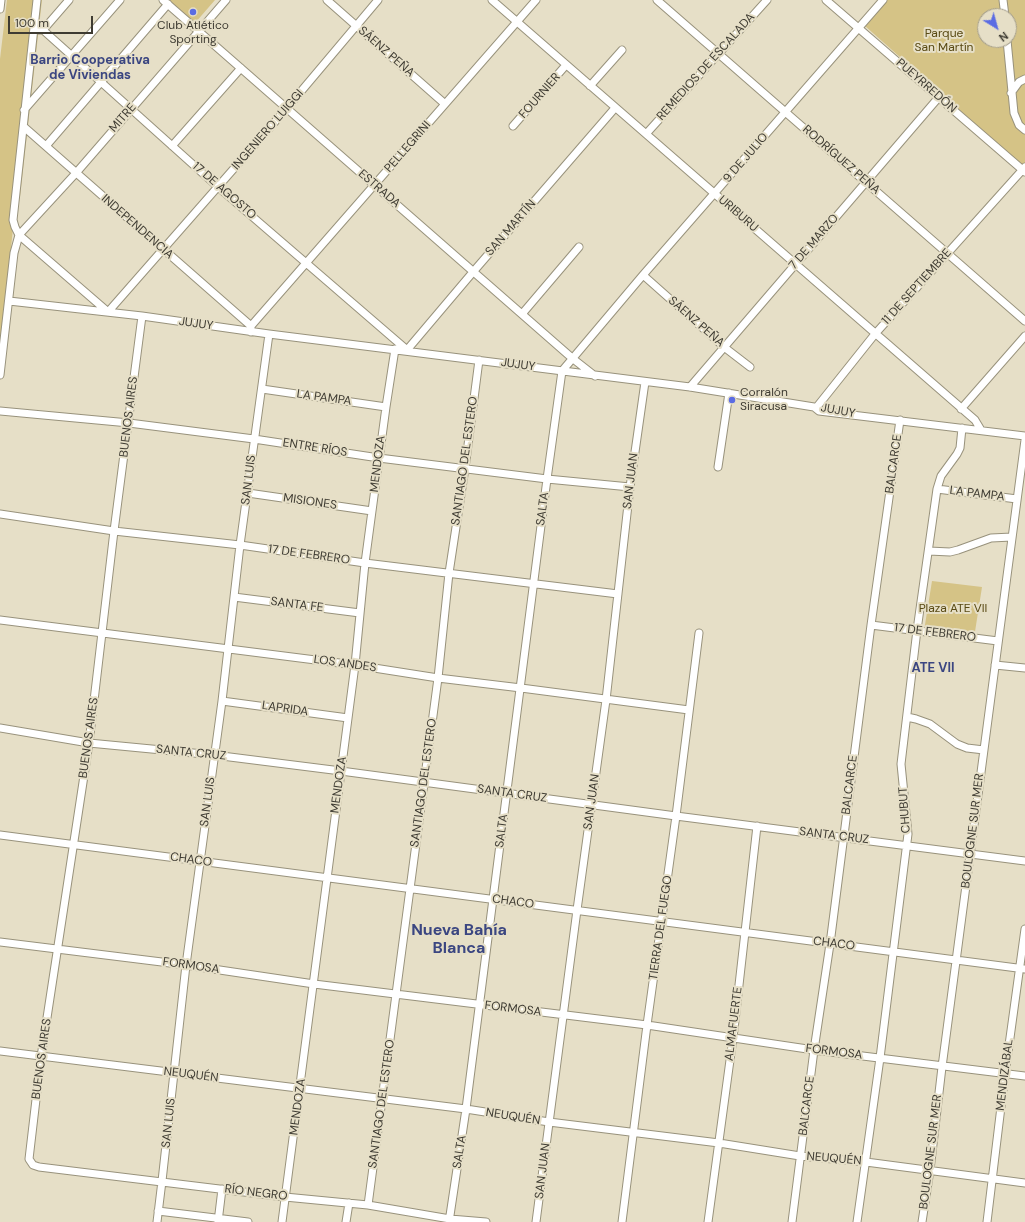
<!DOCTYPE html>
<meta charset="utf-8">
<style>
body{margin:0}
#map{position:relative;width:1025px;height:1222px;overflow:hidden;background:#e6dfc7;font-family:"DM Sans",sans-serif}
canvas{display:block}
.north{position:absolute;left:977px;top:8px;width:40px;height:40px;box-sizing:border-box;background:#e6dfc7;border:1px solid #a39d8b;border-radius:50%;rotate:143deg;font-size:11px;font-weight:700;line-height:16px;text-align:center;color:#3e3b32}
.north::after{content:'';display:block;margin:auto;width:14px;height:18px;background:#5b6ce3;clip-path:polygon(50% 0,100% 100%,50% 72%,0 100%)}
.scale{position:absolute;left:8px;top:16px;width:85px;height:18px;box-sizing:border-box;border:2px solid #3e3b32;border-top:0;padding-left:5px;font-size:12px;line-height:14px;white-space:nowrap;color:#3e3b32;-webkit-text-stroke:3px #e6dfc7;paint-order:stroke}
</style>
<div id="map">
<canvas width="1025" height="1222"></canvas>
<div class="north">N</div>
<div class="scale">100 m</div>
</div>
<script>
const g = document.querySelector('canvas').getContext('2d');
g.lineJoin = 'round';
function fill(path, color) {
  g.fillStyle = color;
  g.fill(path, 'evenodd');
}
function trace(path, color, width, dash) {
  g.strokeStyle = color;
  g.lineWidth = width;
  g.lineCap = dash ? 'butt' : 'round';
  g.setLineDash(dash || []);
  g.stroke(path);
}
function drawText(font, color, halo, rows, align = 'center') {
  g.font = font + ' "DM Sans",sans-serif';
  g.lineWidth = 4;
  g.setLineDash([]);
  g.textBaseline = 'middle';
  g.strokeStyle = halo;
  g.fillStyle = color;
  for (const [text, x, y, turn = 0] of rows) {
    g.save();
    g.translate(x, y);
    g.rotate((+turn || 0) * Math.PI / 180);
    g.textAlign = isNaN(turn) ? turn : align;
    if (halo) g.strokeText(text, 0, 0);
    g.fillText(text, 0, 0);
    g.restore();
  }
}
fill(new Path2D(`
 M7,0h35l-22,197 -7,31 -13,129v-298z
 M168,0h47l-20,23z
 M886,0h139v168l-160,-142zM985,16h24v24h-24z
 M932,581l50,6 -8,51 -50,-7z`), '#d5c386');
const minor = new Path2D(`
 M163,0l409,358 23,18
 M226,0l-150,173 -57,62 89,77 179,-204 91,-108
 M327,0l118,104
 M492,0l483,420 6,10
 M657,0l368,321
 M826,0l199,172
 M1003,0l2,16
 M0,9l1,-9
 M39,30h4l26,-30
 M43,30l175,157 189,163 66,-78 142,-164
 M1007,40l7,73 5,12 6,5
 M590,86l32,-36
 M1011,93l8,-11 6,-3
 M24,110l96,-110
 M513,126l53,-61
 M24,127l227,199
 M646,134l121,-134
 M46,146l122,-142
 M172,146l69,-78
 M643,275l81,72 26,20
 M9,301l133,15 127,18 421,53 124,20 5,4 206,25
 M522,314l57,-67
 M142,316l-28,215 -25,212 -48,314 -12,102 4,6 6,2 246,30 83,8 82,14 36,3
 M251,332v-6l285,-326
 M0,375l14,-122 5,-18 -4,-8 -2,-7 24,-220
 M690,387l249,-290
 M262,389l124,18
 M816,408l59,-74 150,-167
 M961,409l64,-73
 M0,411l129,12 125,16 125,19 168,21 83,8
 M718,467l11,-74
 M937,489l80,10
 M248,493l124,18
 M0,514l114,17 126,14 125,18 253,31
 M929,551l21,1 8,-2 33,-12 21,-1
 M234,597l126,16
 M0,620l355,45 83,13 83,10 168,22
 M871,625l127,16
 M995,665l30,3
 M222,701l126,17
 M907,717l9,2 14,5 27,20 10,4 17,2
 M0,728l89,15 125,12 127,16 335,45 349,45
 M0,835l1025,134
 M0,942l186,23 128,19 333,41 167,25 211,26
 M0,1051l466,58 83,13 170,21 81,13 66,6 159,21
 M368,1205l70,-527 11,-105 16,-105 14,-108
 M158,1211l90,11
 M157,1222l5,-41 24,-216 36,-264 18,-156 29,-211
 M218,1222l4,-33
 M282,1222l73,-557 10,-102 21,-156 9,-58
 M346,1222l3,-19
 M449,1222l17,-113 81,-630 15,-108 81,-96 240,-275
 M536,1222l41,-312 29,-210 24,-213 15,-105
 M622,1222l25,-197 29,-209 23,-183
 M708,1222l25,-184 24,-212
 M792,1222l22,-172 16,-106 41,-319 29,-205
 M857,1222l23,-164 28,-224 -7,-70 16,-134 20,-141 4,-13 16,-22 3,-6 2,-20
 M922,1222l8,-52 12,-103 83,-627
 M987,1222l18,-148 20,-145`);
trace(minor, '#98927c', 9);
trace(minor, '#fff', 7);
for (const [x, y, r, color] of [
 [193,12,4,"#5b6ce3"],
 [732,400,4,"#5b6ce3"]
]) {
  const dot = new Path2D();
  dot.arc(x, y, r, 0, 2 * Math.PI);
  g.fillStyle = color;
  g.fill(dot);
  trace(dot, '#e6dfc7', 1.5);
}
drawText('12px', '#3e3b32', '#e6dfc7', [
 ["Club Atlético",193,26],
 ["Sporting",193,40],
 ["Corralón",740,393,"left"],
 ["Siracusa",740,407,"left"]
]);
drawText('12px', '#584913', '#e6dfc7', [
 ["Parque",944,34],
 ["San Martín",944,48],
 ["Plaza ATE VII",953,609]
]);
drawText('12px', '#3e3b32', '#e6dfc7', [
 ["SÁENZ PEÑA",386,52,41],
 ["REMEDIOS DE ESCALADA",706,67,-48],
 ["PUEYRREDÓN",926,86,41],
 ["FOURNIER",540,96,-49],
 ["MITRE",123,118,-49],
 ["INGENIERO LUIGGI",268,130,-49],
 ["PELLEGRINI",408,147,-49],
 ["9 DE JULIO",746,158,-49],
 ["RODRÍGUEZ PEÑA",841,160,41],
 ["ESTRADA",379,189,41],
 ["17 DE AGOSTO",224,191,41],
 ["URIBURU",738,214,41],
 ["INDEPENDENCIA",137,227,41],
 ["SAN MARTÍN",511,228,-49],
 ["7 DE MARZO",814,242,-49],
 ["11 DE SEPTIEMBRE",917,287,-48],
 ["SÁENZ PEÑA",696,322,41],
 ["JUJUY",196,324,8],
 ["JUJUY",518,365,8],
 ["LA PAMPA",324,398,8],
 ["JUJUY",838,411,10],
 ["BUENOS AIRES",129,417,-83],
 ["ENTRE RÍOS",315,448,9],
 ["SANTIAGO DEL ESTERO",465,461,-82],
 ["MENDOZA",378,464,-83],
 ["BALCARCE",894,464,-82],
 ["SAN LUIS",249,480,-83],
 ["SAN JUAN",631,481,-83],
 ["LA PAMPA",977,494,7],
 ["MISIONES",310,502,8],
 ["SALTA",543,509,-83],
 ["17 DE FEBRERO",309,555,8],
 ["SANTA FE",297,605,7],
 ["17 DE FEBRERO",935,633,7],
 ["LOS ANDES",345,664,8],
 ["LAPRIDA",285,709,8],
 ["BUENOS AIRES",89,738,-82],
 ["SANTA CRUZ",191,753,6],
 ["SANTIAGO DEL ESTERO",424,783,-82],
 ["MENDOZA",339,785,-82],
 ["BALCARCE",850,785,-83],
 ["SANTA CRUZ",512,794,8],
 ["SAN LUIS",208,802,-82],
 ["SAN JUAN",592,802,-82],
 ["CHUBUT",905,810,-94],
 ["SALTA",502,831,-83],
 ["BOULOGNE SUR MER",973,831,-83],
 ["SANTA CRUZ",834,836,7],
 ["CHACO",191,860,8],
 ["CHACO",513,902,8],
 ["TIERRA DEL FUEGO",661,928,-82],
 ["CHACO",834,944,7],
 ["FORMOSA",191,966,8],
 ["FORMOSA",513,1009,7],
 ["ALMAFUERTE",734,1024,-83],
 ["FORMOSA",834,1052,7],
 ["BUENOS AIRES",42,1059,-82],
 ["NEUQUÉN",191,1075,7],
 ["MENDIZÁBAL",1005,1075,-83],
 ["SANTIAGO DEL ESTERO",382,1104,-82],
 ["BALCARCE",807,1106,-83],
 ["MENDOZA",298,1107,-82],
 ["NEUQUÉN",513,1117,9],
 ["SAN LUIS",169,1123,-84],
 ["SALTA",460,1152,-81],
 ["BOULOGNE SUR MER",931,1152,-83],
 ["NEUQUÉN",834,1159,5],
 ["SAN JUAN",543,1171,-83],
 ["RÍO NEGRO",256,1193,7]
]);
drawText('bold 13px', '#3b4681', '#e6dfc7', [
 ["Barrio Cooperativa",90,61],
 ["de Viviendas",90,76],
 ["ATE VII",933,669]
]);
drawText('bold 16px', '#3b4681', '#e6dfc7', [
 ["Nueva Bahía",459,931],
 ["Blanca",459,949]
]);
</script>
